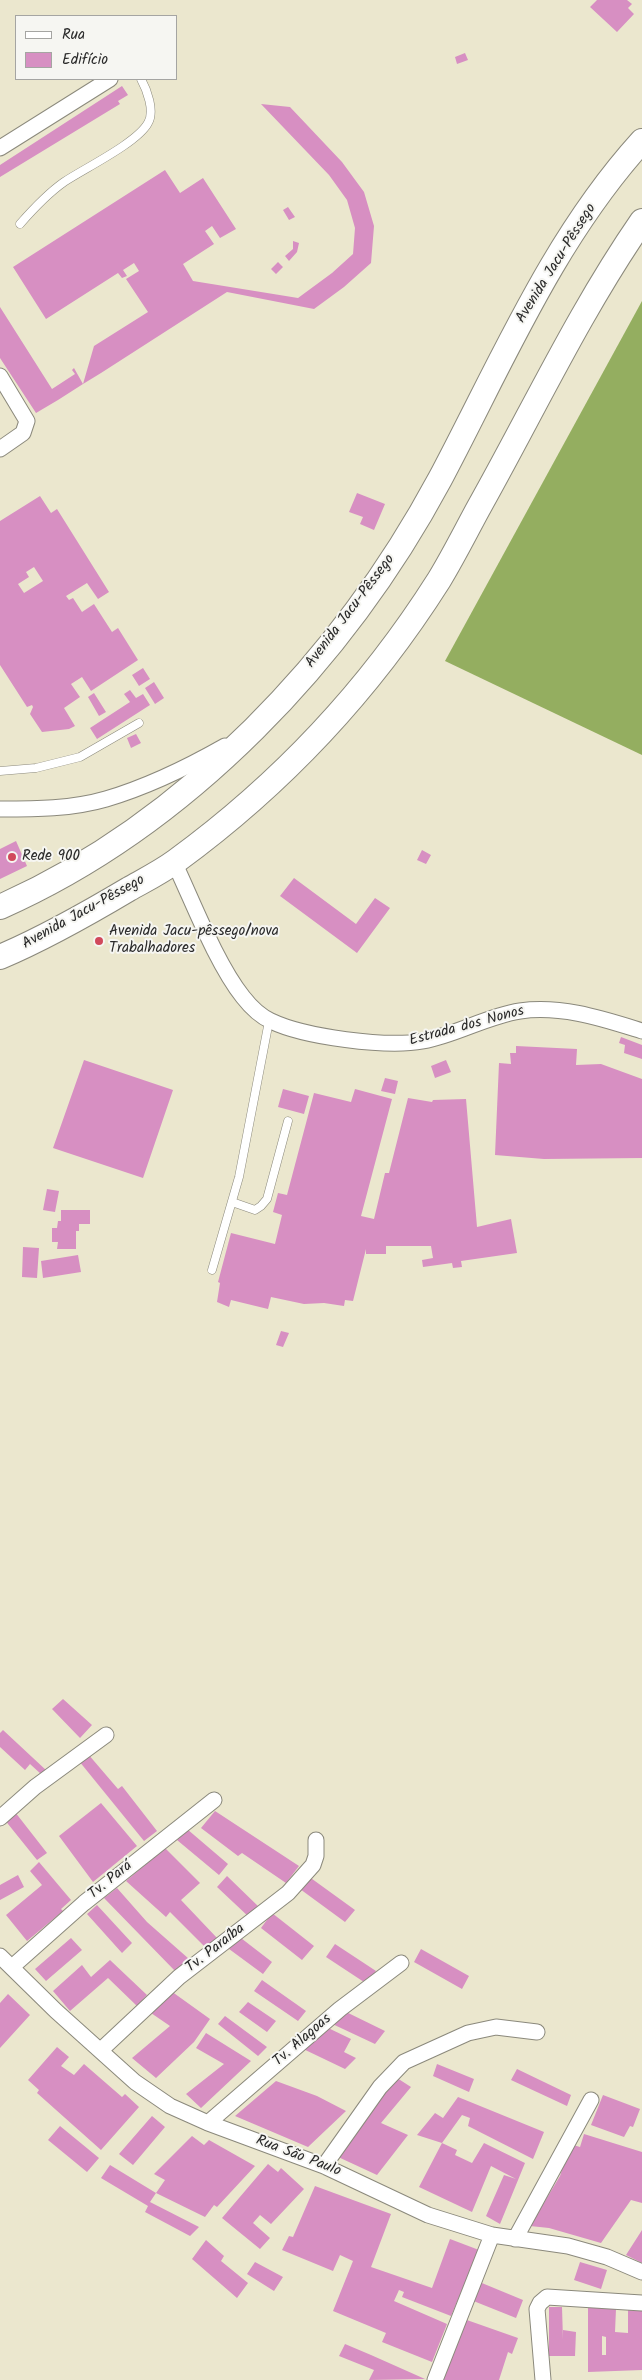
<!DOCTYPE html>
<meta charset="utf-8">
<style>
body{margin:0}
#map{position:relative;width:642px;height:2380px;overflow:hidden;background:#ebe7ce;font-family:Kalam,sans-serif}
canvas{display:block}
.legend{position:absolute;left:15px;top:15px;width:162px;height:65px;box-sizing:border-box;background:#f6f6f2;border:1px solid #a5a5a2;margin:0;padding:6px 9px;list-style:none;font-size:15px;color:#2b2b2b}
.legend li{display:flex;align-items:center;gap:10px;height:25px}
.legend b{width:25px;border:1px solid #a5a5a2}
</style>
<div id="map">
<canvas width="642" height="2380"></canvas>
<ul class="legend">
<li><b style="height:6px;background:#fff"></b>Rua</li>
<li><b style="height:14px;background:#d78fc2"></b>Edifício</li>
</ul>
</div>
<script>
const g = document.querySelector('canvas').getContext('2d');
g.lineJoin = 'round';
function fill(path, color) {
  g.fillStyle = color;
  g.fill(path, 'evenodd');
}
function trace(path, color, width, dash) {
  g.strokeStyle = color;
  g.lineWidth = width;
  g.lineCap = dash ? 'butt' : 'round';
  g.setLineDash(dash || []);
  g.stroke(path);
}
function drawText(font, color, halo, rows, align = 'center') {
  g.font = font + ' Kalam,sans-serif';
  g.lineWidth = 4;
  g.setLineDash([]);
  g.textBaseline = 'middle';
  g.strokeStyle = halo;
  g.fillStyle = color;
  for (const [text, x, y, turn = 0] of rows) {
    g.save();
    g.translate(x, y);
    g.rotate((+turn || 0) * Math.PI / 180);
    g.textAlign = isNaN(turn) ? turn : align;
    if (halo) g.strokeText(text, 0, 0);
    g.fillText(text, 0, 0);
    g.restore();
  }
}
fill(new Path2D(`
 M642,301v454l-197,-94z`), '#94ae60');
fill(new Path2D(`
 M597,0h30l5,4 -4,4 6,6 -17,18 -27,-25z
 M465,53l3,7 -11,4 -2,-7z
 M122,86l6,9 -10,6 2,3 -120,73v-12z
 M261,104l29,3 52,55 22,30 10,34 -3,37 -27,24 -30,22 -87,-17 -126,81 -18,11 -25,16 -22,13 -36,-55v-51l52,82 23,-15 -3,-4 2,-2 9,16 11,-38 54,-34 -22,-33 13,-8 -5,-8 -11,7 4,6 -5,2 -4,-5 -72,46 -33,-52 152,-97 15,23 23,-15 33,51 -16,9 -8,-12 -7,5 9,13 -31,20 10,17 105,17 34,-25 21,-19 2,-26 -8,-28 -18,-25z
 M288,207l7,10 -6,3 -6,-10z
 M293,241l6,2 -2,9 -8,9 -4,-5 8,-7z
 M278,262l5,5 -7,7 -5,-5z
 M357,493l28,11 -11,26 -14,-6 3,-7 -14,-5z
 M40,496l11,17 6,-4 52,83 -11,7 -11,-16 -21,13 3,4 4,-2 9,14 12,-8 18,28 6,-4 20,32 -47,31 -9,-14 -11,7 9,13 -16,11 11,18 -6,3 -27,3 -12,-18 3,-7 -1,-2 -5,2 -27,-42v-144zM34,567l9,14 -19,12 -6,-9 11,-7 -3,-5z
 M143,668l7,11 -11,7 -7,-11z
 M154,682l10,16 -9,6 -10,-16z
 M130,690l6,8 7,-4 7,11 -53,34 -7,-11 40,-26 -6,-8z
 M94,693l12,19 -7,4 -11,-19z
 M136,734l5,9 -10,5 -4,-10z
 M16,841l11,25 -27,13v-30z
 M422,850l9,5 -5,9 -9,-4z
 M294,878l62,46 19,-26 15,10 -33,45 -77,-57z
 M621,1037l21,8v14l-18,-6 1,-8 -6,-2z
 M516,1046l61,3 -1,16 25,-1 41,15v79l-98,1 -49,-4 4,-92 12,1 -1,-11h6z
 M84,1060l89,30 -30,88 -90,-30z
 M446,1060l5,12 -16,6 -4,-12z
 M385,1078l13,3 -3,13 -14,-3z
 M283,1089l26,7 -5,18 -26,-7z
 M355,1089l37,10 -31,117 13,3 11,-46h4l19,-75 24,4 1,-2 33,-1 11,128 34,-8 6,34 -56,8 1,6 -9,1 -1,-5 -29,4 -1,-7 11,-2 -2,-12h-45v8h-20v-5l-13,52 -8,-1 -1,6 -20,-3 -20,1 -33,-7 -3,12 -37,-9 -2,7 -12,-5 3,-19 -2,-1 13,-49 44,11 7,-29 -9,-3 5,-19 9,2 27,-102 37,9z
 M47,1189l12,2 -4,21 -12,-2z
 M61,1210h29v14h-11v7h-3v18h-19l1,-7h-6v-14h5l1,-7h3z
 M23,1247l16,1 -2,30 -15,-1z
 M78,1255l3,17 -38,6 -2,-17z
 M281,1331l8,2 -6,14 -7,-2z
 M63,1699l29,26 -12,13 -28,-29z
 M3,1730l44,41 -5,4 -12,-11 -5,6 -25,-23v-14z
 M88,1754l30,35 4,-3 35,45 -13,10 -65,-80z
 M101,1803l36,43 -44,36 -34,-46z
 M215,1811l84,55 -13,17 -44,-30 -4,3 -37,-28z
 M15,1812l32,41 -10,7 -33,-41z
 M187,1829l41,35 -9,11 -42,-35z
 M165,1848l35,35 -19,17 37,39 -11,10 -37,-37 -4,5 -40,-36z
 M39,1862l32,38 -10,9 2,2 -36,30 -21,-26 36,-30 -12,-14z
 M18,1875l6,12 -24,13v-15z
 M227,1876l32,31 -9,11 -33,-31z
 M308,1876l47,34 -10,12 -45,-33z
 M117,1888l30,34 42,37 -13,13 -72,-74z
 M97,1905l35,38 -10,10 -35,-39z
 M272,1913l42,33 -12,14 -41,-32z
 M237,1935l35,27 -9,12 -38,-28z
 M71,1938l11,12 -36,31 -11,-12z
 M335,1944l41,27 -9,13 -41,-27z
 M421,1949l48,27 -7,13 -48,-27z
 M110,1960l37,35 -10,11 -29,-28 -38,33 -17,-20 29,-26 9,12z
 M262,1980l44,31 -8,10 -44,-30z
 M171,1991l39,28 -16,23 -38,36 -24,-20 38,-32 -19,-13z
 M8,1994l22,21 -30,33v-45z
 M248,2002l28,19 -9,11 -28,-20z
 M340,2009l45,22 -10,13 -49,-23z
 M225,2016l42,31 -9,9 -40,-32z
 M322,2025l29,14 -7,13 12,6 -11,11 -48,-23z
 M206,2033l45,28 -50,47 -15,-14 38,-30 -28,-16z
 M57,2047l12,10 -8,9 13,9 10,-11 38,33 3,-3 14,13 -38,43 -64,-57 2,-3 -11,-10z
 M437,2064l37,15 -5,13 -36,-16z
 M517,2069l54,26 -4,11 -56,-26z
 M397,2078l14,9 -30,36 27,12 -31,40 -41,-19 29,-40z
 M276,2081l41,15 29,15 -38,36 -73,-31z
 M603,2095l37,14 -7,18 -3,-1 -6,11 -33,-12z
 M458,2097l86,35 -11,27 -65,-33 2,-8 -8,-3 -20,28 15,7 -2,5 17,8 12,-20 41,20 -25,61 -14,-8 18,-41 12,4 -25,-13 -19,46 -53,-25 23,-44 -25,-8 18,-22 8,5z
 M152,2116l13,11 -32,38 -14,-11z
 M60,2126l39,32 -12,14 -39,-32z
 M584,2134l58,18v51l-11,-3 -30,43 -52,-15 -19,-2 30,-50 10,-32 10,3z
 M192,2136l12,9 5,-5 46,26 -38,41 -3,-2 -9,12 -49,-24 9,-13 -11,-6z
 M268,2164l10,8 3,-4 23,21 -33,35 -11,-9 -7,8 17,15 -10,11 -38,-31z
 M110,2165l46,28 -6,9 49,25 -9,9 -45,-24 3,-6 -47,-28z
 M315,2186l76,28 -20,53 61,21 18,-49 29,11 -28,66 -49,-19 2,-5 -5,-2 -5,11 53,23 -15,38 -50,-20 4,-9 -53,-22 20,-50 -13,-6 -7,16 -51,-21 7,-14 4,1z
 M642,2230v33l-16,-8z
 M206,2240l18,16 -3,5 27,22 -11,15 -45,-39z
 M255,2262l28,15 -9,14 -27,-17z
 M580,2262l27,8 -6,19 -27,-9z
 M477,2281l46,19 -7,18 -45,-18z
 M549,2307h13l1,33v-10l13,2 -1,24h-26z
 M588,2307l28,2 -1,23 13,1v-23l14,1v59l-54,2zM602,2336l4,1v18h-4z
 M464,2319l54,19 -6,16 -4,-2 -9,28h-56z
 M345,2344l26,11 54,24 -56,1 5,-10 -35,-14z`), '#d78fc2');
const service = new Path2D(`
 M20,224c14,-16 27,-30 44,-42 21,-14 73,-39 84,-59 7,-12 -1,-33 -7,-44
 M0,771l36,-3 44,-11 59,-34
 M232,1202l23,8 6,-4 6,-7 21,-78
 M212,1270l27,-93 30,-156`);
const minor = new Path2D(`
 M0,148l110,-69
 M0,376l27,45 -4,12 -23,16
 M0,809c35,0 72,0 106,-10 41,-12 82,-32 119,-53
 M174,862c19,40 42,101 69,135 7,9 17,19 28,24 33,16 116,27 152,20 33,-6 64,-25 97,-30 42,-6 83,8 122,20
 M0,1818l35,-31 71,-52
 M0,1956l56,55 79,71 35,24 38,17 116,43 104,49 64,20 76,11 39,11 35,15
 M12,1967l72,-64 130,-103
 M101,2050l78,-73 109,-84 25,-28 3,-9v-16
 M208,2123l132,-114 61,-46
 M324,2166l56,-79 24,-25 64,-29 28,-6 41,5
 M515,2239l76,-139
 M435,2380l57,-145
 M543,2380l-6,-71 3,-6 7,-6 95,6`);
const trunk = new Path2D(`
 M0,907c187,-83 344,-249 440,-428 61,-115 113,-240 202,-338
 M0,957c45,-19 87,-43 129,-68 16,-9 32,-17 47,-28 104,-76 194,-172 263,-281 14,-23 26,-47 39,-71 54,-96 101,-197 164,-288`);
trace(service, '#8b897c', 9);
trace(minor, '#8b897c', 17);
trace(trunk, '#8b897c', 26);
trace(service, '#fff', 8);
trace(minor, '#fff', 15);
trace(trunk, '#fff', 24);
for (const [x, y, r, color] of [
 [12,857,5,"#d1495b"],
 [99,941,5,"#d1495b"]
]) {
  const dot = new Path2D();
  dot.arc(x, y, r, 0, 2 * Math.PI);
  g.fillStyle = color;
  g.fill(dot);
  trace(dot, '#f6f6f2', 2);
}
drawText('15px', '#2b2b2b', '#f6f6f2', [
 ["Avenida Jacu-Pêssego",557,264,-58],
 ["Avenida Jacu-Pêssego",351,612,-53],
 ["Avenida Jacu-Pêssego",84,913,-29],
 ["Estrada dos Nonos",467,1027,-15],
 ["Tv. Pará",111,1881,-39],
 ["Tv. Paraíba",216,1949,-38],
 ["Tv. Alagoas",303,2041,-41],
 ["Rua São Paulo",298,2157,21]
]);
drawText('15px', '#2b2b2b', '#f6f6f2', [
 ["Rede 900",22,857],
 ["Avenida Jacu-pêssego/nova",109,932],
 ["Trabalhadores",109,949]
], 'left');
</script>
